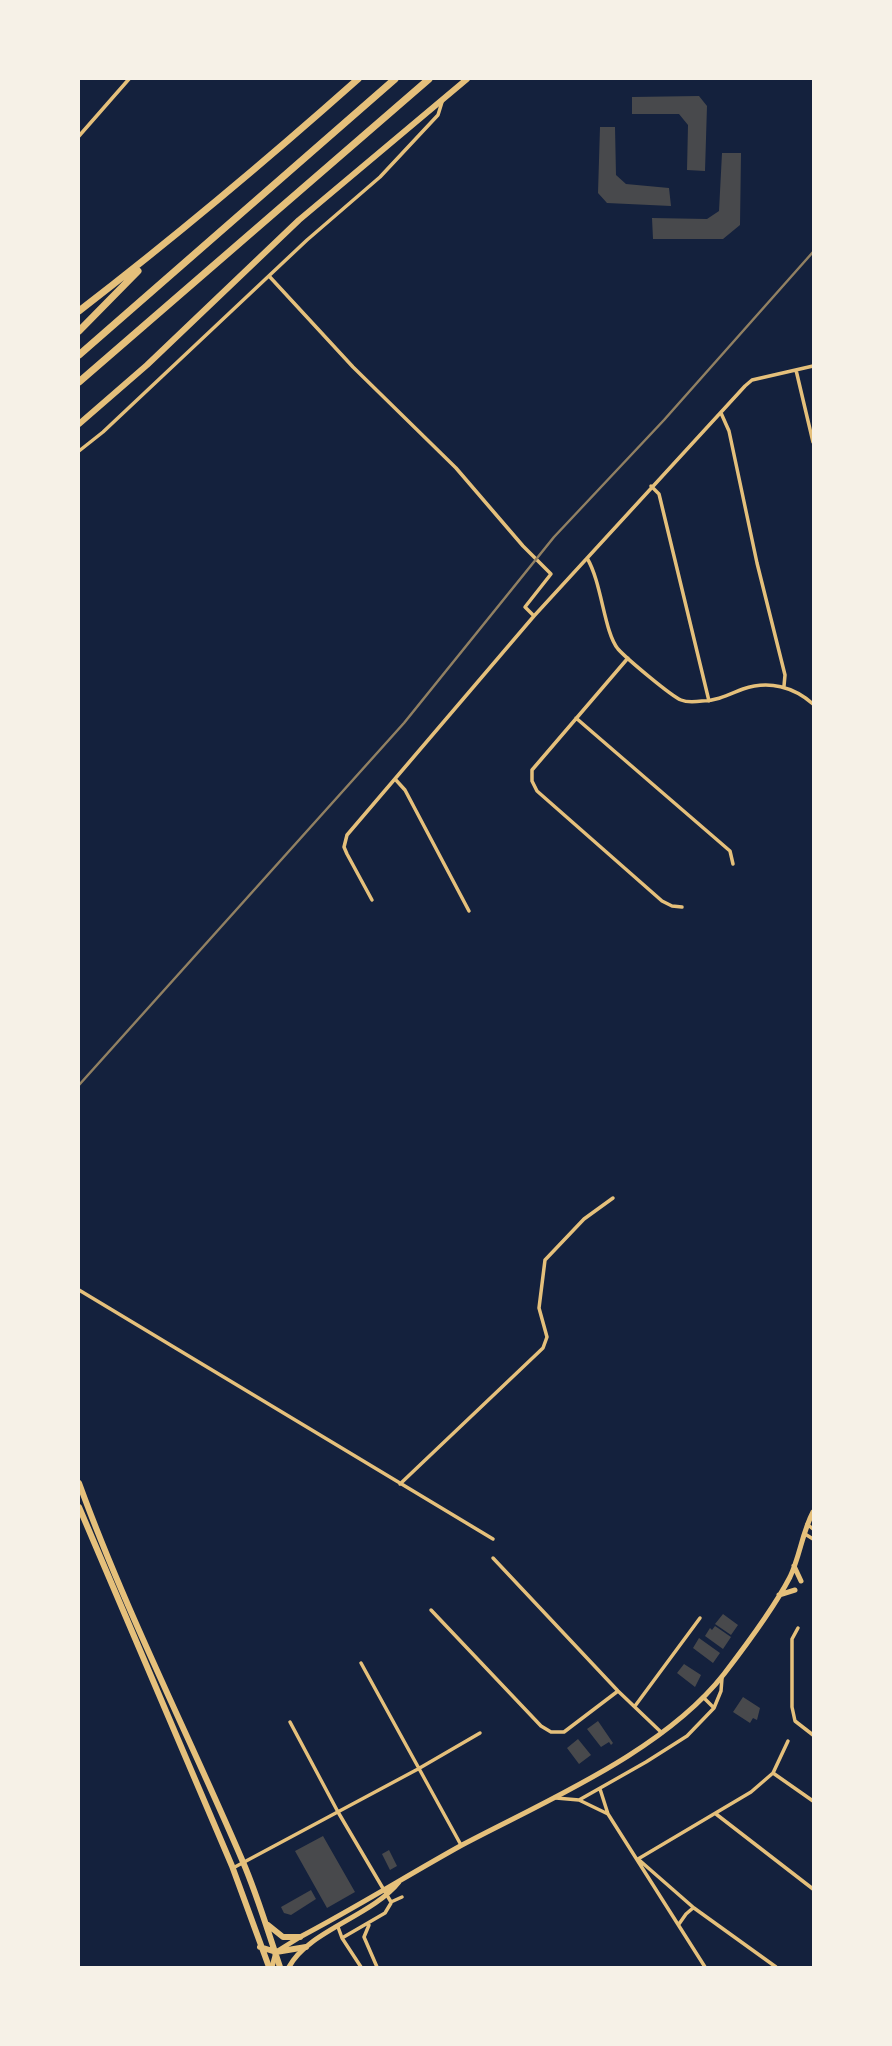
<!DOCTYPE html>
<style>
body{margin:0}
#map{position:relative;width:892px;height:2046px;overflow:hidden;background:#14213d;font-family:Poppins,sans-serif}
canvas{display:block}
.frame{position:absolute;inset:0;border:80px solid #f6f1e7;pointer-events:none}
</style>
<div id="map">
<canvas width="892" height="2046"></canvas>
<div class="frame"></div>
</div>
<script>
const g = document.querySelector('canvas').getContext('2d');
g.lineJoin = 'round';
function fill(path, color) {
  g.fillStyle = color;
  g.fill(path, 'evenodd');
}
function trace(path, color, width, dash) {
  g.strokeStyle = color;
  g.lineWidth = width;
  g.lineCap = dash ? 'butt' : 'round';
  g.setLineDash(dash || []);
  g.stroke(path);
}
fill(new Path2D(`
 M699,96l8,10 -2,65 -18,-1 1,-45 -9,-11h-47v-17z
 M600,127h15l1,48 10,9 43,4 2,18 -64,-3 -9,-10z
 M722,153h19l-1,72 -17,14h-70l-1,-21 55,1 12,-8z
 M723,1614l15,11 -7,10 -16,-11z
 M715,1626l16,11 -8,12 -18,-13 5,-8 2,2z
 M699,1638l21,15 -7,10 -20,-15z
 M684,1664l17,11 -6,12 -18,-14z
 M743,1697l17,11 -3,12 -4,-2 -3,5 -17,-11z
 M598,1721l15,22 -2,2 -2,-3 -8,5 -14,-18z
 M578,1739l13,16 -12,9 -12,-16z
 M323,1836l32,56 -28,16 -32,-57z
 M389,1850l8,16 -7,4 -8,-16z
 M311,1890l5,9 -25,16 -7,-2 -3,-6z`), '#48494c');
trace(new Path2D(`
 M79,136l50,-57
 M269,276l84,91 103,101 67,78 28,28 -26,33 8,8
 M796,370l17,72
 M721,413l8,18 28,132 28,112 -1,11
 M79,451l24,-19 204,-192 73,-63 58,-62 4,-13
 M651,486l8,8 50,207
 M587,558c15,25 17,74 31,91 8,9 53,47 63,51 7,3 14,2 21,1 15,0 28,-7 41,-12 26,-9 51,-2 70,15
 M628,658l-96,112v11l5,10 125,110 10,5 10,1
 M576,718l154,133 3,13
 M395,779l10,11 64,121
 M372,900l-25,-46 -3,-7 3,-12 187,-219 211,-230 7,-6 61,-14
 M79,1290l414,249
 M400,1484l143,-136 4,-11 -8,-29 6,-48 39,-41 29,-21
 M807,1524l6,5
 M805,1534l8,5
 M493,1558l125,133 44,42
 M431,1610l110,116 10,6h13l54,-41
 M798,1628l-6,11v68l3,14 18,14
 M361,1663l100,182
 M703,1697l11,11
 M635,1706l65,-88
 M290,1722l48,90 53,90
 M773,1773l40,28
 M600,1789l8,25 97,153
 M556,1798l23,2 67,-38 41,-26 27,-28 7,-17 1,-13
 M579,1800l29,14
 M716,1814l97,75
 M233,1868l185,-99 62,-36
 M391,1902l11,-5
 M679,1924l7,-10 7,-6
 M369,1925l-5,12 13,30
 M338,1927l4,11 19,29
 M342,1938l43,-25 6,-10
 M776,1967l-82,-59 -56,-49 113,-67 22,-19 15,-32`), '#e5c07b', 3.5);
trace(new Path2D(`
 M794,1566l7,15
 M779,1595l16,-5
 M272,1967l4,-15 24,-15c55,-29 108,-62 162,-92 85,-45 202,-94 262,-171 20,-26 51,-68 66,-97 10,-21 12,-44 23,-65
 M289,1967c19,-36 83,-51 110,-85`), '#e5c07b', 5);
trace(new Path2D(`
 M79,424l68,-59 152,-145 168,-141
 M79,1483c47,129 110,253 164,379 15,35 25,70 37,105
 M79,1507l153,359 37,101
 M268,1925l15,12h17
 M260,1947l16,5 30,-5`), '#e5c07b', 6);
trace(new Path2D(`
 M79,311c96,-74 189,-152 279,-232
 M79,331l59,-60
 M79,355l316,-276
 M79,382l350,-303`), '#e5c07b', 7);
trace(new Path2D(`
 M79,1085l325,-362 150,-186 110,-117 149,-168`), '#918062', 2.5);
</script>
